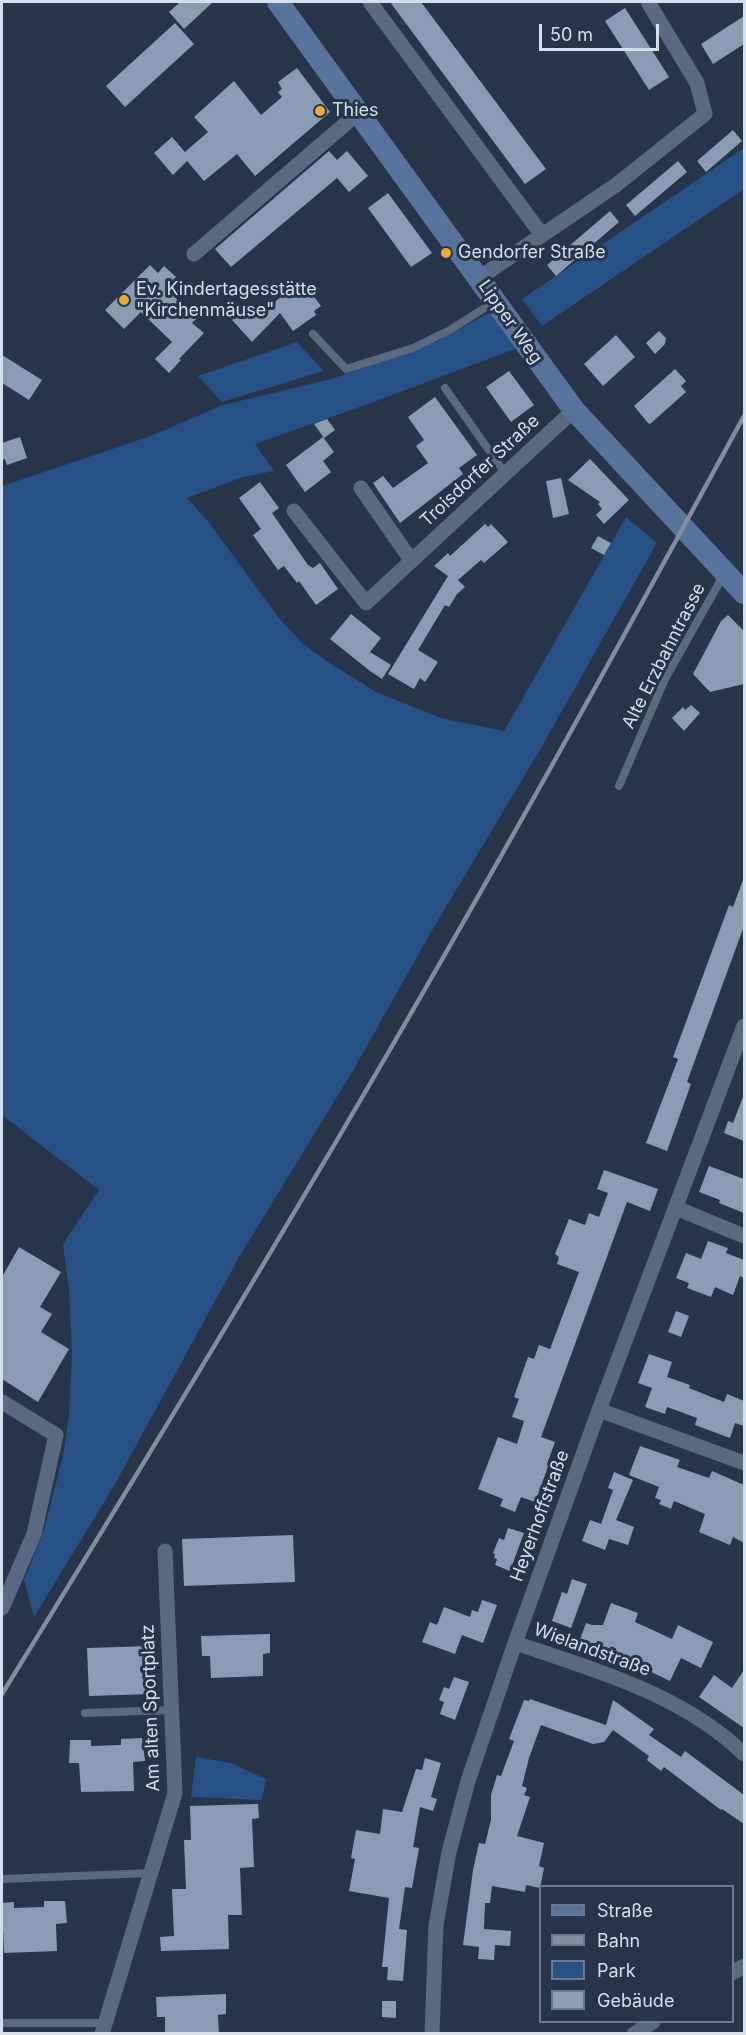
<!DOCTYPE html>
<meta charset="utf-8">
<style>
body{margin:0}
#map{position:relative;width:746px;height:2035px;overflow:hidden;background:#27364a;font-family:Inter,sans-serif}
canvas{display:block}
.frame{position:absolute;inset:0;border:3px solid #d6dfec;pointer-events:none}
.legend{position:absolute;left:539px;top:1885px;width:195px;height:138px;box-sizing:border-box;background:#27364a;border:2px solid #6d7a8b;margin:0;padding:8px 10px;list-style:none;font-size:18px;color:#d6dfec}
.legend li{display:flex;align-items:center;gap:12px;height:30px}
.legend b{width:30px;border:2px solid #6d7a8b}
.scale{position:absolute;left:539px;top:24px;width:120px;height:27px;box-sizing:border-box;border:3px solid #d6dfec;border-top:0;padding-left:8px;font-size:18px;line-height:21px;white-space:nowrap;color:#d6dfec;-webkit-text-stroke:4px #27364a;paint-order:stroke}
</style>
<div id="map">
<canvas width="746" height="2035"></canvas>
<div class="frame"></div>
<ul class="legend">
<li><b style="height:8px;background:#58749a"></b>Straße</li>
<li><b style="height:8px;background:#828e9f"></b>Bahn</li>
<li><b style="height:16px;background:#285185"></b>Park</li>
<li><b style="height:16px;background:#8a9cb4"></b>Gebäude</li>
</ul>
<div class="scale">50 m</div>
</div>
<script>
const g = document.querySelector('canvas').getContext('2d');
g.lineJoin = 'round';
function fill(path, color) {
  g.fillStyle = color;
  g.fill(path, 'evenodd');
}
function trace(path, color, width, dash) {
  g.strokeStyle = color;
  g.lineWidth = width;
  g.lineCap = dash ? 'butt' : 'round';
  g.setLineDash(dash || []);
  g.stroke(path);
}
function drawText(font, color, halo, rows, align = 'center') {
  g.font = font + ' Inter,sans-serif';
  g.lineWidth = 6;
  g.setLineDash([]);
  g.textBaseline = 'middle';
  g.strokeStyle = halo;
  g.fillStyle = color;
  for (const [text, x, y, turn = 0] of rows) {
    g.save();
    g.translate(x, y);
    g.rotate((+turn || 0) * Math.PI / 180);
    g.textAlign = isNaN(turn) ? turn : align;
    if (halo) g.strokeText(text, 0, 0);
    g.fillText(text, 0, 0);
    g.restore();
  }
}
fill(new Path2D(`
 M744,148v41l-202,137 -20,-27z
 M496,309l27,37 -152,57 -116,41 19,27 -31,6 -56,21 20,22 72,98 23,25 26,19 48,30 65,26 63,13 122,-214 31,26 -116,205 -111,186 -76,135 -116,190 -124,227 -80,131 -10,-37 20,-50 19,-74 6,-40 3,-62 -3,-65 -6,-45 36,-54 -97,-75v-629l146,-49 75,-32 108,-26 105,-37z
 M297,342l27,29 -102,31 -24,-26z
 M196,1757l35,6 35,16 -4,21 -71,-3z`), '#285185');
fill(new Path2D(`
 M180,2h33l-29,27 -15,-17z
 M390,2h31l125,167 -21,15z
 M625,8l44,69 -20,13 -44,-69z
 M744,16v28l-31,20 -12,-20z
 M175,23l19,21 -69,63 -19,-21z
 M297,68l33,44 -75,64 -18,-22 -33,27 -17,-20 -14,14 -19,-22 18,-16 13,15 23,-20 -14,-15 40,-36 27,34 21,-18 -4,-5 4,-3 -4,-7z
 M733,130l9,11 -36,31 -9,-11z
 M329,151l8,9 10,-9 21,25 -19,16 -12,-14 -106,89 -16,-18z
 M678,161l9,11 -52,44 -9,-11z
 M388,193l44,60 -21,14 -43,-59z
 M610,211l9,11 -63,54 -9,-11z
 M150,265l8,8 6,-7 12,11 -10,11 30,31 -4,4 12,10 -25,26 2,1 -12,13 -14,-14 17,-17 -31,-30 -17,17 -19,-19z
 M300,283l2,3 3,-2 16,22 -7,5 2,4 -23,16 -13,-18 -28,29 -20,-22 10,-10 7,7 8,-8 4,3z
 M659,331l7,7 -1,6 -10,10 -9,-11z
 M616,335l19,22 -32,29 -19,-22z
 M2,355l40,25 -13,20 -27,-17z
 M675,369l11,12 -5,5 5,6 -36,32 -2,-1 -14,-17z
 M509,371l25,34 -23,17 -25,-35z
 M435,397l42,58 -18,13 4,6 -63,49 -27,-40 10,-7 10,12 35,-25 -12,-17 8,-6 -16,-23z
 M327,419l8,11 -11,8 -10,-14z
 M20,437l7,21 -20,7 -2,-6 -3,1v-17z
 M323,437l11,15 -11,9 8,11 -26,20 -19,-27z
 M590,459l39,41 -25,24 -8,-9 6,-6 -4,-5 2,-2 -32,-22z
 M561,478l8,36 -16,4 -7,-37z
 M260,482l19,26 -7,5 36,52 5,3 7,-5 18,26 -22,16 -17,-24 -2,2 -13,-17 -6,4 -25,-35 8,-6 -22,-31z
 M485,524l3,3 3,-3 17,18 -24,21 -3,-3 -23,20 7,7 -8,7 -8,13 -4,-2 -27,45 20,12 -13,20 -5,-4 -6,11 -26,-15 60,-98 -14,-10 14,-13 2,3z
 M598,536l13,7 -7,12 -13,-7z
 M351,614l30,24 -11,14 21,13 -9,14 -12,-8 -40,-32z
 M728,615l16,16v53l-34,8 -17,-18 28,-53z
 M691,705l9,8 -16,18 -12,-13 11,-11 2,3z
 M743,880l1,46 -57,156 4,2 -24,67 -21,-8 32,-84 -5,-2 56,-152 4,2z
 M743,1097h1v44l-20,-8 4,-12 5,2z
 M709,1166l35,13v34l-25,-10 1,-3 -21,-8z
 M604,1170l54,19 -8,22 -23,-9 -86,235 14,5 -8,22h2l-14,38 -14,-5 -6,15 -15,-6 3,-7 -25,-10 20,-52 19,7 7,-23 -12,-4 7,-18 -5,-2 14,-40 6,2 5,-14 11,4 29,-77 -22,-8 2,-7 -4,-3 14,-35 16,6 4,-12 10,4 9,-24 -11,-4z
 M708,1241l20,7 -2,5 18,7v18l-4,-2 -7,19 -18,-8 -4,10 -24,-9 2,-5 -13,-5 10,-25 15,6z
 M19,1247l42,25 -21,35 12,7 -11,18 28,17 -31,53 -36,-23v-102z
 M676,1311l13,5 -8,21 -13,-5z
 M649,1354l23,8 -5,15 23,8 -1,3 35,14 3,-8 17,7v25l-9,-3 -5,15 -35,-13 2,-7 -30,-11 -2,7 -20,-7 7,-19 -14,-5z
 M640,1446l40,14 -3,7 32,11 3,-7 32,14v58l-11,-6 -3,8 -31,-13 6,-18 -31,-13 -3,8 -12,-5 2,-4 -6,-2 4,-11 -30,-12z
 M614,1472l19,8 -17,40 18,7 -6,18 -19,-6 -4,11 -23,-9 8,-21 11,4 12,-34 -5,-2z
 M508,1528l16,5 -14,38 -15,-6 2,-6 -3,-1 1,-4 -2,-1 6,-15 5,2z
 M293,1535l2,47 -111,4 -2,-47z
 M572,1579l15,5 -16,44 -19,-7 10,-29 5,2z
 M482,1600l15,5 -14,38 -21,-8 -7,19 -33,-12 8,-20 7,3 7,-18 26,10 2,-7 6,2z
 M611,1603l27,10 -3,9 37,17 6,-14 35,17 -12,26 -20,-10 -11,23 -19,-9 2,-3 -44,-17 -1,4 -30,-11 8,-22 6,2h11z
 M270,1634v19l-7,1v22l-52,2 -1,-22h-8l-1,-20z
 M149,1646l2,48 -62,2 -2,-48z
 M744,1670v58l-45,-31 15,-22 18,13z
 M454,1677l15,5 -14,38 -15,-6 4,-12 -5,-2 5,-13 5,2z
 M530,1699l76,26 7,-25 41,29 -5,6 32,22 4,-6 59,44v29l-22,-15 -1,1 -57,-43 -3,4 -14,-11 2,-4 -36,-26 -9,12 -11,2 -52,-19 -12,33 -7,28 5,2 -3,7 6,2 -13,39 27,7 -5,23 5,2 -4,20 -14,-3 -1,7 -33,-6 -2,17h-5l-1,26 27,2 -1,15 -15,-1 -1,15 -16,-1 1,-12 -16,-2 10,-75 6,-27 6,1 6,-24v-25l6,-20 4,1 13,-35 -5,-2 15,-39 5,1z
 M142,1738l3,23 -12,1 1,29 -53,1 -2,-29h-10l1,-23h21v6l30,-1v-6z
 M425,1758l16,5 -10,34 6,2 -4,12 -13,-4 -7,40 6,1 -7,40 -7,-1 -6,42 8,1 -4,51 -16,-1 1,-13h-6l7,-69 -40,-7 6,-32 -4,-1 5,-28 24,4 3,-25 19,3 14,-43 6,1z
 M258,1804l1,14 -7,1 2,48 -14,1 2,47h-14l1,34 -68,2 -1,-14 14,-1 -2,-47h14l-2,-49h7l-1,-34z
 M44,1901h21l2,22 -11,1 1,27 -53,2 -2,-50 12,-1v6l30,-1z
 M226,1994v20l-8,1 1,19h-54v-17h-8l-1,-20z
 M382,2001h14v17l-14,-1z`), '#8a9cb4');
trace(new Path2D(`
 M313,334l33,35 67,-21 37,-18 44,-28
 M445,388l60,85
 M619,786l46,-107 58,-103
 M85,1713l86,-3
 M3,1879l148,-6
 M2,2023h103`), '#5a6a81', 8);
trace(new Path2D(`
 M370,2l172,233
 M194,254l164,-141
 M479,278l137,-93 89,-71 -8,-31 -49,-81
 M361,488l50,72
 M294,511l72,92 208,-193
 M676,1208l68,28
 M2,1402l54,33 -22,99 -32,74
 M599,1410l145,53
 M515,1643c80,27 167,51 229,111
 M732,1973l12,-7
 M102,2034l73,-241 -10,-242
 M432,2034l4,-109 13,-73 19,-71 47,-138 84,-233 145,-384
 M634,2034l19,-12`), '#5a6a81', 15);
trace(new Path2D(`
 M278,2l296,408 170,183`), '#58749a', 22);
trace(new Path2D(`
 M2,1694c153,-248 305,-498 450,-752 100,-174 196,-350 292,-526`), '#828e9f', 4.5);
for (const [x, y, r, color] of [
 [320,111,6,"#eca93a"],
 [446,253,6,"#eca93a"],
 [124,300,6,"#eca93a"]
]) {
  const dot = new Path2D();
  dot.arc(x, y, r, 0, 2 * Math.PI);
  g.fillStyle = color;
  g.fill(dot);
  trace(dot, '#27364a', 2);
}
drawText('18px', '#d6dfec', '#27364a', [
 ["Thies",332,111],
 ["Gendorfer Straße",458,253],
 ["Ev. Kindertagesstätte",136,290],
 ["\"Kirchenmäuse\"",136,311]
], 'left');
drawText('18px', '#d6dfec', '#27364a', [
 ["Lipper Weg",510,322,55],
 ["Troisdorfer Straße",480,471,-43],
 ["Alte Erzbahntrasse",664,656,-63],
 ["Heyerhoffstraße",540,1516,-70],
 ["Wielandstraße",592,1650,20],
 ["Am alten Sportplatz",151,1708,-92]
]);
</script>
